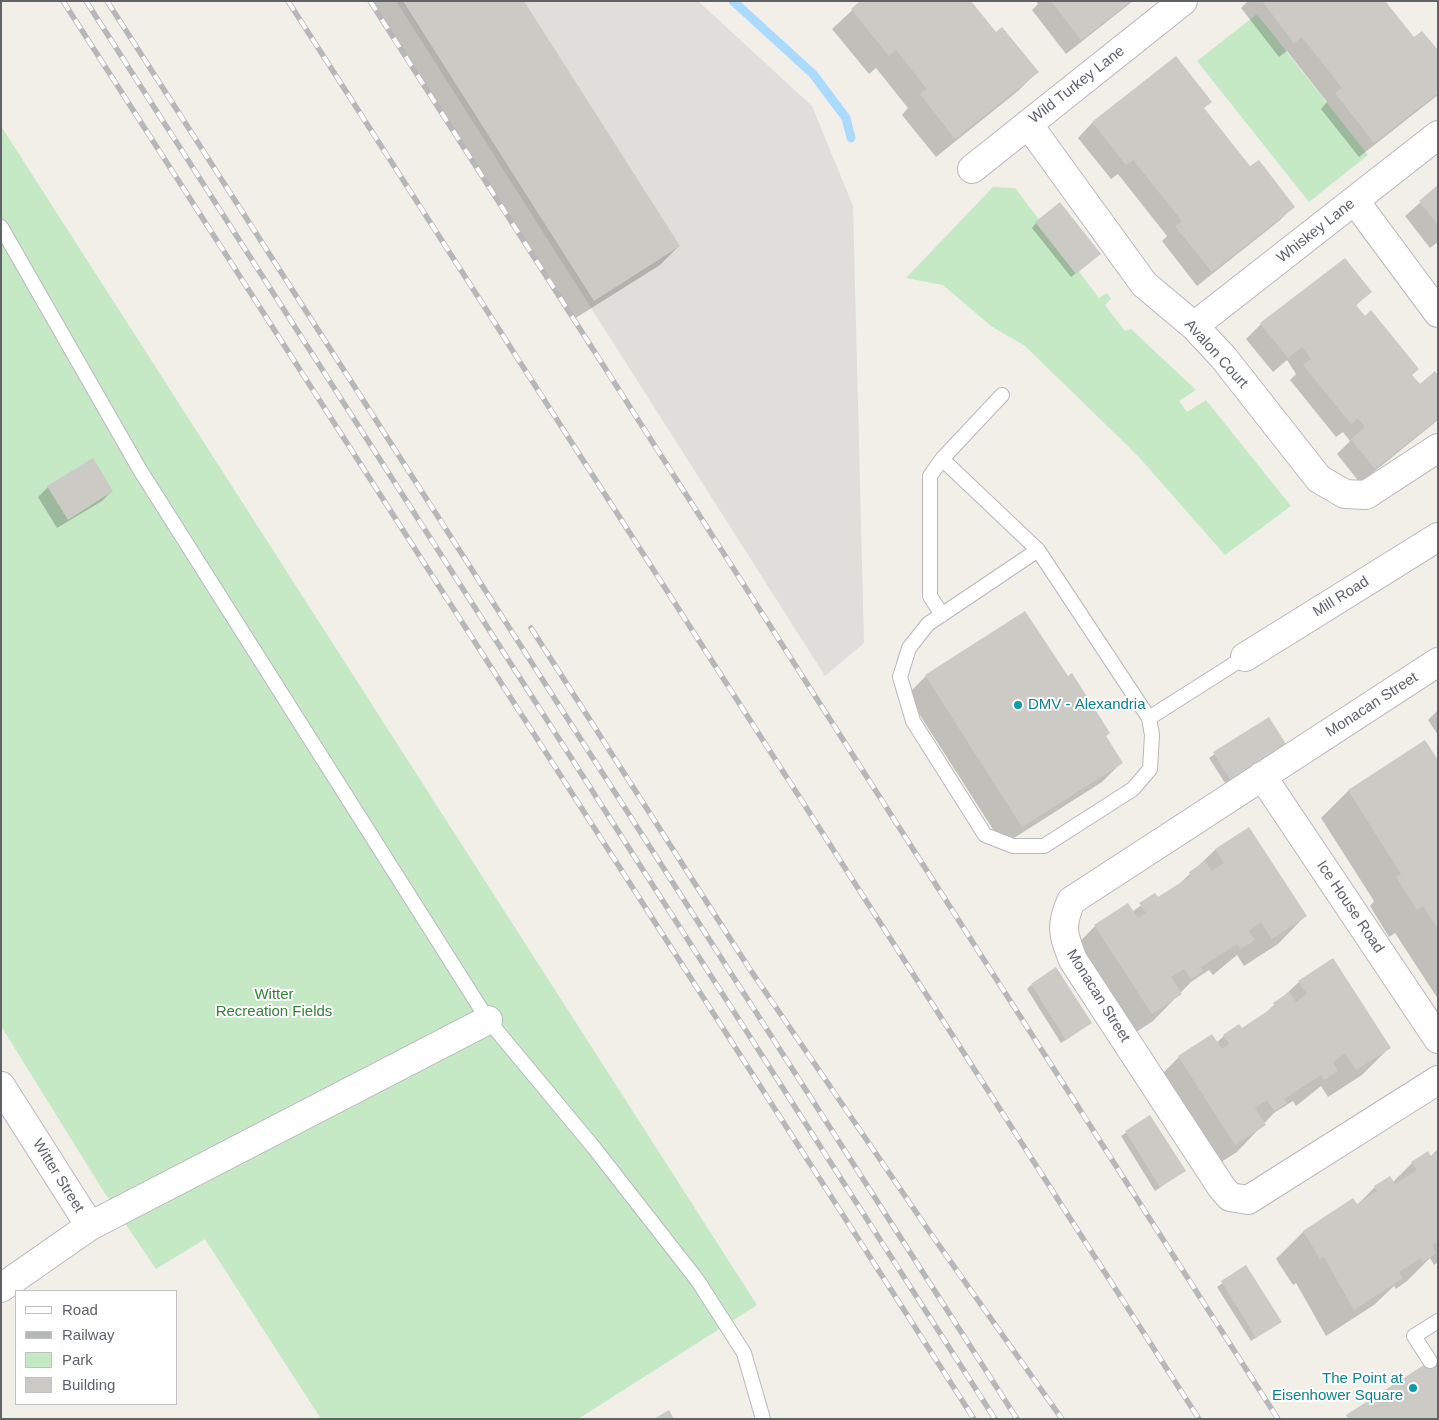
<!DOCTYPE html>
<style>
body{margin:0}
#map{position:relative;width:1439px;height:1420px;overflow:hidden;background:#f1efe8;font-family:Arial,sans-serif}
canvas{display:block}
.frame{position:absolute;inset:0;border:2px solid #5f6368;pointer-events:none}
.legend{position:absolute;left:15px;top:1290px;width:162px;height:115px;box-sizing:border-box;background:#fff;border:1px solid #bfc1c3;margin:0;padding:6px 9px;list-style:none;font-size:15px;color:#5f6368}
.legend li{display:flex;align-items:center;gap:10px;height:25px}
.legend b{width:25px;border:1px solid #bfc1c3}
</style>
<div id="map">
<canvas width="1439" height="1420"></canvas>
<div class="frame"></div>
<ul class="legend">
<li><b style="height:6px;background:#fff"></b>Road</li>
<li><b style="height:6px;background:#b6b7b8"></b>Railway</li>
<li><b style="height:14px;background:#c5e8c5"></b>Park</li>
<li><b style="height:14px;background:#cccac5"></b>Building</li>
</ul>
</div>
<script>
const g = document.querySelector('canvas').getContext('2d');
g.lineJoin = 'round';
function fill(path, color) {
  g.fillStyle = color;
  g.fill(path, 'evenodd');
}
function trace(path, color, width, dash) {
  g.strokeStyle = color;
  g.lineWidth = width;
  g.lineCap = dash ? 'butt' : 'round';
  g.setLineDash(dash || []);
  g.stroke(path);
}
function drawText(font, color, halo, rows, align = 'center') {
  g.font = font + ' Arial,sans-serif';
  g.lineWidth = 4;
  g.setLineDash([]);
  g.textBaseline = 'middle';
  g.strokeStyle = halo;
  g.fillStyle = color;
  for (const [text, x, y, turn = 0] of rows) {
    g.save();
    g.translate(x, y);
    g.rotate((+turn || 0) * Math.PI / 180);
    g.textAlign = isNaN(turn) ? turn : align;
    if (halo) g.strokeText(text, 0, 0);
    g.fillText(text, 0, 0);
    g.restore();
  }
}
fill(new Path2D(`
 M396,1h302l114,105 41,100 11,437 -39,33z`), '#e0deda');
fill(new Path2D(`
 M1257,14l111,141 -59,47 -112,-141z
 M1,126l756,1179 -179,114h-257l-116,-180 -49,30 -52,-77 -103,-166z
 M993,187l22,1 84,110 8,-5 4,6 -6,6 20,26 6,-2 65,61 -17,11 8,11 19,-12 85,106 -66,49 -87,-99 -113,-110 -34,-20 -48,-41 -37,-7z`), '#c5e8c5');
fill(new Path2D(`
 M371,1h151l157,245 -19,19 -86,54z
 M862,1l134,33 41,38 -19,19 -82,66 -34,-42 6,-7 -32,-40 -7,6 -37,-45z
 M1036,1h97l-67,53 -34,-44 6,-6z
 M1248,1h136l30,38 24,13v43l-79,62 -38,-48 6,-7 -40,-51 -8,6 -38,-49z
 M1175,58l28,51 47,59 44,38 -15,15 -82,65 -35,-45 5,-5 -49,-62 -7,5 -33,-41 14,-15z
 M1438,187v55l-8,6 -25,-32z
 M1036,223l59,35 -24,19 -39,-49z
 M1345,260l25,32 -15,14 65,80 18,-9v43l-78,63 -23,-29 13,-13 -7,-9 -7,5 -46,-57 6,-6 -9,-14 -14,12 -27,-33 15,-15z
 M92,460l20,31 -10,10 -45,27 -19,-31 10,-10z
 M926,676l179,61 16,26 -19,19 -99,63 -96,-150z
 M1438,710v25l-10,-15z
 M1269,718l16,26 -60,39 -16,-25z
 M1425,742l13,20v237l-43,-66 -6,4 -19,-31 4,-5 -53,-83 27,-27z
 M1249,829l56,87 -27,28 -34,22 -7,-11 -24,20 -4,-5 -18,12 -38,39 -29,19 -56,-86 27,-28 37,-14 23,-17 3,4 17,-11 40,-38z
 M1299,982l90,66 -27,27 -34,22 -7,-11 -25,20 -3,-5 -19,12 -37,39 -30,19 -56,-86 28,-28 37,-14 8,-7 17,-6 18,-11z
 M1031,985l59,38 -29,20 -34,-54z
 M1150,1116l34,55 -29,20 -34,-55z
 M1438,1149v113l-4,3 -4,-7 -23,23 -11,8 -2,-3 -20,19 -48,31 -30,-53 -3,2 -17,-26 27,-27 50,-32 3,6 19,-19 14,-9 4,4 19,-19 18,-6z
 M1246,1267l34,55 -29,19 -34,-54z`), '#0003');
trace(new Path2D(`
 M733,1l80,73 33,44 5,20`), '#aadaff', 9);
fill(new Path2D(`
 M403,1h121l156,245 -86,55z
 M860,1h111l25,31 6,-5 37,45 -84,67 -35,-45 7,-5 -31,-39 -7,6 -38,-47z
 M1051,1h80l-50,39z
 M1262,1h123l29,36 8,-6 16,19v43l-64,50 -39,-50 7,-5 -40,-51 -8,6z
 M1176,56l36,46 -8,6 46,58 9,-6 36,47 -83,65 -37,-46 7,-5 -49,-61 -7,5 -34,-43z
 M1438,185v40l-19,-24z
 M1060,202l41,52 -25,20 -41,-52z
 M1345,258l27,34 -16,13 9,11 6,-6 48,59 -7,6 8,9 15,-13 3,4v44l-63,50 -24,-30 14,-12 -7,-9 -7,6 -48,-59 8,-6 -9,-12 -14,11 -28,-35z
 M93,458l20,33 -45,29 -21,-34z
 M1025,611l43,65 4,-3 38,60 -4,3 17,27 -101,64 -97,-152z
 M1269,717l17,27 -56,36 -17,-28z
 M1425,740l13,20v169l-15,-23 -6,4 -21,-33 5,-3 -53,-84z
 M1249,827l58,89 -35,23 -11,-17 -12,9 6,9 -14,9 -4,-5 -36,23 2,4 -12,8 -7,-10 -13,8 11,17 -30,20 -58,-89 34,-22 10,15 8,-5 -7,-10 16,-10 3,4 33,-21 -2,-4 16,-11 7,10 12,-8 -9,-14z
 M1333,958l58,90 -35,22 -11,-17 -12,9 5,9 -14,9 -3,-5 -37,24 3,4 -13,8 -7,-11 -12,8 11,17 -31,20 -57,-89 34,-22 10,15 7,-5 -6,-9 16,-11 3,4 33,-22 -2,-3 16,-11 7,10 11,-8 -9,-13z
 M1056,967l36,56 -26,17 -35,-56z
 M1150,1115l36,56 -26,16 -35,-56z
 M1428,1151l3,5 7,-4v89l-6,4 4,8 -13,9 -2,-4 -22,14 4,6 -49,32 -30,-53 -4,2 -17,-28 50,-33 4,6 20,-13 -3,-5 16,-10 5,8 22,-14 -6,-8z
 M1246,1265l36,57 -26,16 -35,-57z
 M1438,1356v63h-90l-2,-4z
 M669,1410l5,9h-20z`), '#cccac5');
const service = new Path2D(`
 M1,227l139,243 348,550 107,129 103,132 46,72 19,66
 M942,459l96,91 111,168 3,17 -2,34 -17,20 -89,57h-31l-28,-11 -72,-114 -13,-44 9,-29 19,-24 110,-74
 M942,615l-12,-19v-120l12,-17 60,-64
 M1149,718l96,-61
 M1430,1361l-16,-25 24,-15`);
const minor = new Path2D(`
 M1028,124l116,160 50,42 29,31 96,122 26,15 21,1 72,-47
 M972,169l211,-168
 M1355,201l83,112
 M1194,326l244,-191
 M1245,657l193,-120
 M1438,662l-367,239c-11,26 -8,33 2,59l149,228 8,9 18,3 190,-120
 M1262,776l176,263
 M1,1086l89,140 -89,62
 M90,1226l398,-206`);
trace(service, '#b5b8bc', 16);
trace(minor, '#b5b8bc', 30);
trace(service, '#fff', 14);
trace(minor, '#fff', 28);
const rail = new Path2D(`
 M63,1l911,1418
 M86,1l909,1418
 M107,1l910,1418
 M288,1l911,1418
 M370,1l908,1418
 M531,628l218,340 182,266 131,185`);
trace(rail, '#b6b7b8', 5.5);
trace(rail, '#fff', 4, [11]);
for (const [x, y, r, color] of [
 [1018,705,5,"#0f9aa8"],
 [1413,1388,5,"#0f9aa8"]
]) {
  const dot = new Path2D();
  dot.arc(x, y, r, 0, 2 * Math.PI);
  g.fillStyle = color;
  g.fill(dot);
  trace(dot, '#fff', 2);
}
drawText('15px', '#5f6368', '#fff', [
 ["Wild Turkey Lane",1077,85,-38],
 ["Whiskey Lane",1316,231,-38],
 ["Avalon Court",1216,354,48],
 ["Mill Road",1341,597,-32],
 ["Monacan Street",1372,705,-33],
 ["Ice House Road",1350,907,56],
 ["Monacan Street",1098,996,58],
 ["Witter Street",58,1176,58]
]);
drawText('15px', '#0d838f', '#fff', [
 ["DMV - Alexandria",1028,705],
 ["The Point at",1403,1379,"right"],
 ["Eisenhower Square",1403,1396,"right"]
], 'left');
drawText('15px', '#348238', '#fff', [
 ["Witter",274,995],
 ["Recreation Fields",274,1012]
]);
</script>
